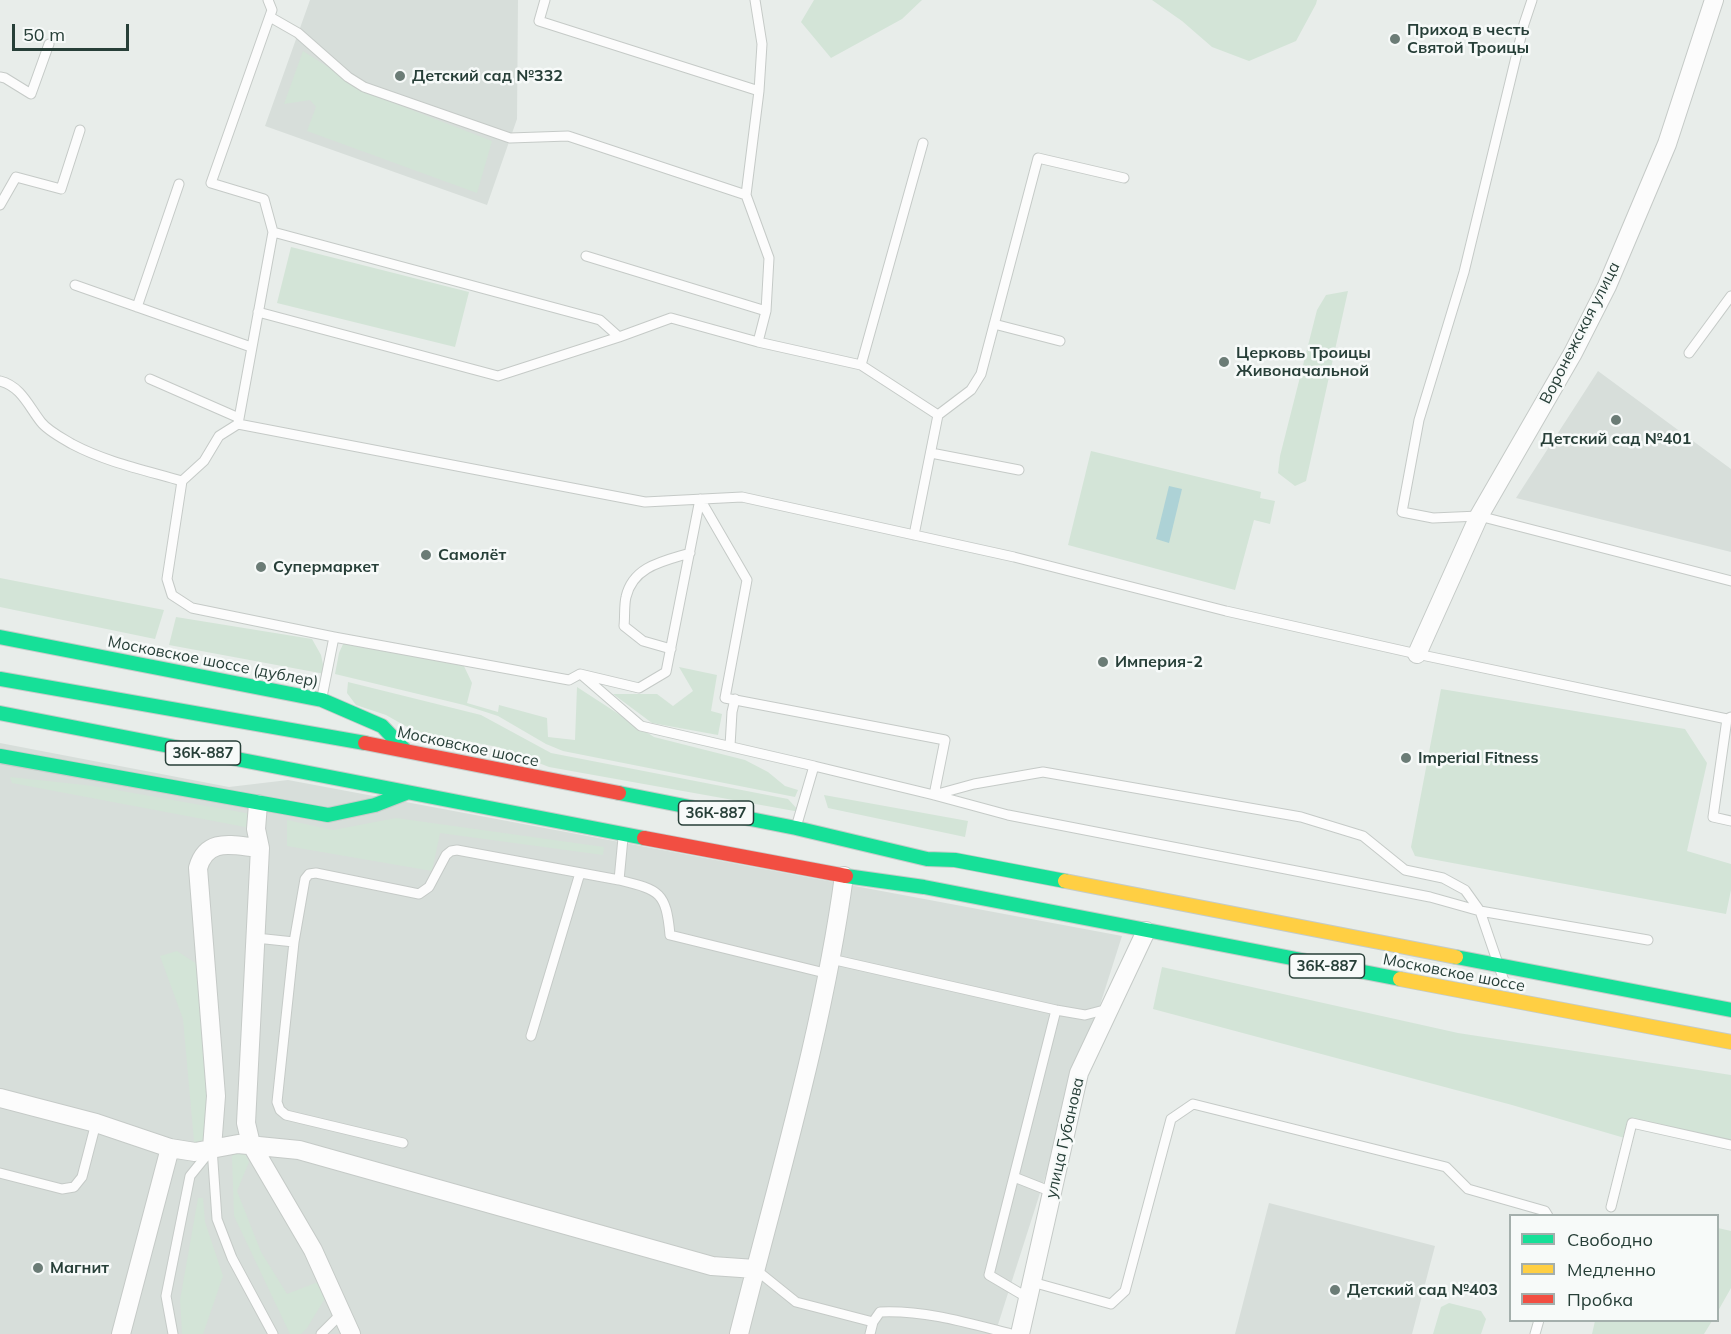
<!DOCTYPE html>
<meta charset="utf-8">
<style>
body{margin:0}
#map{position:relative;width:1731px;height:1334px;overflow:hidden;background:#e8edea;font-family:Mulish,sans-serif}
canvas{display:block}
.legend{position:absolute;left:1509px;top:1214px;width:210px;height:108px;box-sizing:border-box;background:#f7faf9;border:2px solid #a4afac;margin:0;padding:8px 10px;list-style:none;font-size:18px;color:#273f38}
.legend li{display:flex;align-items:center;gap:12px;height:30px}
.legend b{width:30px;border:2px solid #a4afac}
.scale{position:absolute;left:12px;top:24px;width:117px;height:27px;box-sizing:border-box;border:3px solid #273f38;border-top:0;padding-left:8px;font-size:18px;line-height:21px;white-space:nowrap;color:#273f38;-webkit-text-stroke:4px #f7faf9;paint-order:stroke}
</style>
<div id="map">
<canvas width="1731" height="1334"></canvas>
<ul class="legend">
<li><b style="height:8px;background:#16e098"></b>Свободно</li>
<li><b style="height:8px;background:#ffcf43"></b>Медленно</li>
<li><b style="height:8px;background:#f24e42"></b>Пробка</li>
</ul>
<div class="scale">50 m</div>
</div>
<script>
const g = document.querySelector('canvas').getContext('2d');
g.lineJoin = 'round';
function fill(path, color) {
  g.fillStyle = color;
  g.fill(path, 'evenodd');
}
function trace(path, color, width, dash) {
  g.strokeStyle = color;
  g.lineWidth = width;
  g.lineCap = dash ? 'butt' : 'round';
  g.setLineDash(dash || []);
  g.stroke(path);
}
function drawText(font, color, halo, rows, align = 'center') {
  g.font = font + ' Mulish,sans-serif';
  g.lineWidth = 5;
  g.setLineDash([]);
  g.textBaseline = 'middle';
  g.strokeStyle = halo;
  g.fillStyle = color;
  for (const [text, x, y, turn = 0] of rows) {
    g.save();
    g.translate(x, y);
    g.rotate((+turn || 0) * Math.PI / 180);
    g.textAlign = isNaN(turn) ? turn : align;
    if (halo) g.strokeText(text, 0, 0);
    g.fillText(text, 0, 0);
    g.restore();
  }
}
fill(new Path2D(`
 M310,0h208l-1,119 -30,86 -222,-79z
 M1598,371l133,98v83l-215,-54z
 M0,743l229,44 59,-7 834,156 -127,398h-995z
 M1269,1203l166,43 -23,88h-177z`), '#d7deda');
fill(new Path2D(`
 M814,0h108l-20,19 -71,39 -30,-36z
 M1152,0h165l-1,4 -20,37 -47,20 -37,-14 -30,-26z
 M303,51l67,43 122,47 -15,52 -170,-62 9,-24 -6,-7 -26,4z
 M291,247l178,45 -14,55 -178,-44z
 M1348,291l-42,190 -11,5 -17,-13 2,-17 37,-146 9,-15z
 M1091,451l170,41 -1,6 15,3 -5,23 -16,-4 -19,70 -167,-45z
 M0,578l164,32 -9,29 -155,-32z
 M176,617l136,22 9,16 4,19 -156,-29z
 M344,642l119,22 9,19 -5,20 31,9 1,-7 48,13 1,19 27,3 2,-53 77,50 91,23 23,12 17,14 13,4 -3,7 -232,-46 -17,-7 -48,-28 -34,-11 -129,-31 4,-21z
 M679,667l38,8 -6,36 11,3 -4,21 -66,-12 -39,-29h44l16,12 20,-15z
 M348,682l133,33 70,38 237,46 12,13 -251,-45 -51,-20 -82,-15 -30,-17 -30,-10 -9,-12z
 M1441,689l244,40 22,34 -20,88 44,13v26l-5,24 -311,-58 -4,-9z
 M10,777l84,9 163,29 -1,14 -244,-46z
 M824,795l144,26 -3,16 -137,-29z
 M396,818l208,29 -1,8 -163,-22 -8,38 -145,-25v-26l46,10z
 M177,951l29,19 1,167 -12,15 -12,-133 -23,-63z
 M1162,967l296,66 273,42v70l-99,-22 -4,16 -116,-34 -359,-96z
 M242,1148l7,14 -12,29 24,61 26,42 31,-12 9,13 -20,33 -6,6h-11l-56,-118 -2,-60z
 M198,1198h5l2,24 18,54 -20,58h-21l-2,-34z
 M1718,1228l13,3v57l-13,23z
 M1449,1303l32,8 5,8 -5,15h-48l8,-27z
 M1595,1321v-1l117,1 -8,13h-112z`), '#d3e4d7');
fill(new Path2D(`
 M1169,486l13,3 -13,54 -13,-4z`), '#add2d6');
const lane = new Path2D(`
 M268,0l4,10 -61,173 53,16 9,33 327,88 19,17
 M545,0l-6,21 220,70
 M755,0l7,44 -3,47 -13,104 23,63 -3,53 -8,31
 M1532,0l-8,24 -60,248 -45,148 -17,92 31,6 46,-2 252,65
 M270,17l28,16 50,44 16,10 146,51 58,-2 178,59
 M0,77l5,1 26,16 18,-50
 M0,205l16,-28 45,12 19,-59
 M586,256l180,55
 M75,285l176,62
 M137,307l42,-123
 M258,312l240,64 121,-39 52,-19 87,24 103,23 77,50
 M994,324l66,17
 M1689,353l42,-57
 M861,365l62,-222
 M150,379l89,39
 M0,381c21,5 29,26 41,41 7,9 21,16 31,22 34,18 72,26 110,37l22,-20 15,-25 19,-12 407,78 97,-5 272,60 212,54 191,43 310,65 4,-2
 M238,424l35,-192
 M931,453l88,17
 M182,481l-15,98 5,16 20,13 142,29 235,43 11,-6 59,14 27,-16 34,-173
 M700,499l47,81 -22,118 220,42 -11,55 40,-11 69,-12 258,45 62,19 42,34 38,8 22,12 15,21 168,29
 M914,535l24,-120 33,-25 10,-16 57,-216 86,20
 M671,649l-28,-8 -19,-15c1,-9 0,-21 2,-29 7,-31 38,-36 64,-44
 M582,675l59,51 173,40
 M322,697l12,-60
 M1727,719l-14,98 18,4
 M730,746l2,-34 3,-13
 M797,824l17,-58 120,29 74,20 422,82 50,14 24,70
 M623,838l-4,42c40,10 47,11 51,55l159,39
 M256,938l38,4 11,-63 4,-5 7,-1 103,21 10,-7 17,-32 5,-4 6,-1 162,30
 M294,942l-17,160 3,8 6,5 117,28
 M831,959l225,51 29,5 23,-6
 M531,1036l49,-163
 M212,1148l5,71 15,39 41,76
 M0,1173l62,16 12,-2 8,-10 14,-54
 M1014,1177l38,15
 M1611,1207l21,-84 99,22
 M755,1269l41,33 77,20 -3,12
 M1032,1282l79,22 14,-13 46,-172 22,-15 253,63 22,22 77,22 3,5
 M1028,1298l-39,-23 67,-265
 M873,1322l7,-10c45,-2 88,11 131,22
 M173,1334l-7,-38 24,-120 21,-26
 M321,1334l21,-21
 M1535,1334l4,-14`);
const street = new Path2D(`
 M1417,654l62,-138 94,-163 34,-67 60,-142 47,-144
 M258,804l-2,25 4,19 -14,275 5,21 62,106 38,84
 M0,1098l96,25 74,25 25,4 43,-8 61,6 413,116 43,3
 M212,1148l4,-52 -18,-228c9,-32 36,-22 62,-20
 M121,1334l49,-186
 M739,1334c38,-152 84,-303 105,-458
 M1020,1334l59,-261 67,-142`);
const fast = new Path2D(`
 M0,637l322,63 60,26 23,24
 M0,679l365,64
 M0,713l644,125
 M0,756l328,59 47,-10 31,-12
 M619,793l177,35 131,31 28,1 110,21
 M846,876l78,11 476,92
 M1456,957l275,53`);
const slow = new Path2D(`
 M1065,881l391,76
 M1400,979l331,63`);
const jam = new Path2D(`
 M365,743l254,50
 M644,838l202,38`);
trace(lane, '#c5cac7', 11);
trace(street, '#c5cac7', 20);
trace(fast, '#c4cbc8', 16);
trace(slow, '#c4cbc8', 16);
trace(jam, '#c4cbc8', 16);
trace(lane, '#fcfcfc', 9);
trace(street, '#fcfcfc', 18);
trace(fast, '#16e098', 14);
trace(slow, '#ffcf43', 14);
trace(jam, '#f24e42', 14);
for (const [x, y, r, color] of [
 [1395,39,6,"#6b7c76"],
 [400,76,6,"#6b7c76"],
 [1224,362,6,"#6b7c76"],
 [1616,420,6,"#6b7c76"],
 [426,555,6,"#6b7c76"],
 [261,567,6,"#6b7c76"],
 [1103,662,6,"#6b7c76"],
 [1406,758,6,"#6b7c76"],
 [38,1268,6,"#6b7c76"],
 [1335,1290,6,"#6b7c76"]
]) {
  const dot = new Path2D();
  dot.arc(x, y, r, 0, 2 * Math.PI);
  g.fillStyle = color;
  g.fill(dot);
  trace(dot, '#f7faf9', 2);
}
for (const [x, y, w] of [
 [203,753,75],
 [716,813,75],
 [1327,966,75]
]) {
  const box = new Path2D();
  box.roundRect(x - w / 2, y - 12, w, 24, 4.5);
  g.fillStyle = '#f7faf9';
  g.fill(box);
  trace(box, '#273f38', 1.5);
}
drawText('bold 15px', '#273f38', null, [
 ["36К-887",203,753],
 ["36К-887",716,813],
 ["36К-887",1327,966]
]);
drawText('bold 16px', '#273f38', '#f7faf9', [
 ["Приход в честь",1407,30],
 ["Святой Троицы",1407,48],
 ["Детский сад №332",412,76],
 ["Церковь Троицы",1236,353],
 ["Живоначальной",1236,371],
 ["Детский сад №401",1616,439,"center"],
 ["Самолёт",438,555],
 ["Супермаркет",273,567],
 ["Империя-2",1115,662],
 ["Imperial Fitness",1418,758],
 ["Магнит",50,1268],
 ["Детский сад №403",1347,1290]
], 'left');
drawText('16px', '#273f38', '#f7faf9', [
 ["Воронежская улица",1580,333,-63],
 ["Московское шоссе (дублер)",213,662,11],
 ["Московское шоссе",468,747,12],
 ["Московское шоссе",1454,973,11],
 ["улица Губанова",1065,1138,-77]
]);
</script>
